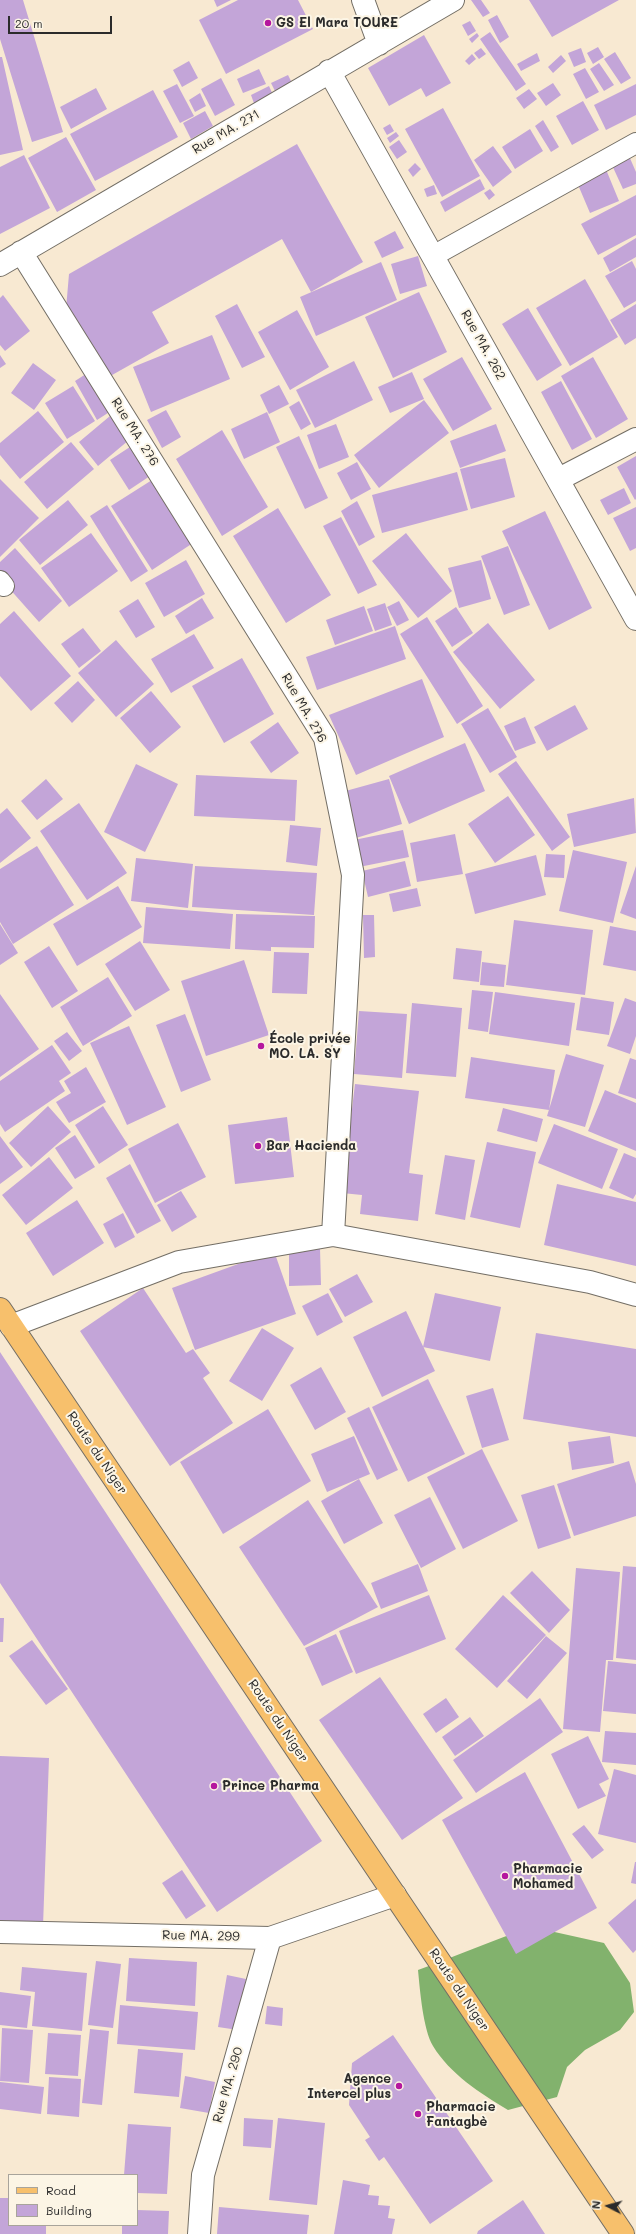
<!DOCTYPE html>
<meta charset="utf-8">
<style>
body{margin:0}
#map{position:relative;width:636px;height:2234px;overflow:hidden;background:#f8e9d2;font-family:Mali,sans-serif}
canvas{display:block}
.legend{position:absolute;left:8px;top:2174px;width:130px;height:52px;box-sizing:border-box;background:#fcf5e5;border:1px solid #a8a49b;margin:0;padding:5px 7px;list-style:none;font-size:12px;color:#2b2b2b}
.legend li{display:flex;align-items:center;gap:8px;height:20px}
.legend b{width:20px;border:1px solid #a8a49b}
.north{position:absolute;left:588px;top:2186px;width:40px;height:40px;-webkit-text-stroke:3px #fcf5e5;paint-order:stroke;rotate:276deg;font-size:11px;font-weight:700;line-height:16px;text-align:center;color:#2b2b2b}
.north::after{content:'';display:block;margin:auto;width:14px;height:18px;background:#2b2b2b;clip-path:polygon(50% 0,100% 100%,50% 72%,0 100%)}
.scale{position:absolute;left:8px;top:16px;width:104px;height:18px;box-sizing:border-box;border:2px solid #2b2b2b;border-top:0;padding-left:5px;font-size:12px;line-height:14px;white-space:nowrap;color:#2b2b2b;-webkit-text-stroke:3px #fcf5e5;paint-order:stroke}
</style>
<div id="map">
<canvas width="636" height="2234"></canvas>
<ul class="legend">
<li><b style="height:5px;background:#f7c06c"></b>Road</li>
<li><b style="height:11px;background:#c3a5d8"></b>Building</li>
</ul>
<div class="north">N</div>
<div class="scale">20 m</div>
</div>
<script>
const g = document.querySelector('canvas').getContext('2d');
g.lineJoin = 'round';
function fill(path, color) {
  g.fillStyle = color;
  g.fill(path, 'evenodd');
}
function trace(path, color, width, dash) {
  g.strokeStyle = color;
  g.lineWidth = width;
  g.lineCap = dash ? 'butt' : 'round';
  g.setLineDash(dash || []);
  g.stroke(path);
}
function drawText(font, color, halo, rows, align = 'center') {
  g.font = font + ' Mali,sans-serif';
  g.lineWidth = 4;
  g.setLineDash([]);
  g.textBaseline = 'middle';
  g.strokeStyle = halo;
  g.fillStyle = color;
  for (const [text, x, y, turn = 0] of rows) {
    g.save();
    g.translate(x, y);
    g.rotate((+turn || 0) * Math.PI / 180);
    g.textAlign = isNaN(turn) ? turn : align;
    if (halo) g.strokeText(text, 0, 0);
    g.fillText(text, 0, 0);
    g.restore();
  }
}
fill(new Path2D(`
 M532,1927l72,16 26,40 4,29 -14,18 -35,20 -18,17 -10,30 -49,13c-28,-17 -58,-36 -75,-64 -10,-17 -13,-56 -15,-76 38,-14 75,-30 114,-43z`), '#82b26d');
fill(new Path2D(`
 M0,0h23l40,132 -31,10 -32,-103z
 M214,0h17l-14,7z
 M238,0h60l15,29 -87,45 -27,-54z
 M471,0h10l9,13 -7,4z
 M529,0h90l-67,37z
 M497,15l12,22 -9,6 -12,-23z
 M470,21l6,10 -8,5 -6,-11z
 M490,32l36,52 -10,7 -36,-52z
 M477,33l2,3 -7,7 -3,-4z
 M424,35l27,48 -25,14 -5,-9 -32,18 -21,-38z
 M598,47l6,10 -11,7 -6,-11z
 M481,48l5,6 -7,5 -5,-6z
 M581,48l5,14 -12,5 -6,-14z
 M615,52l16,26 -10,6 -17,-25z
 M537,53l3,8 -19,10 -4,-7z
 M472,54l4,5 -7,6 -4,-4z
 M561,55l5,6 -13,12 -5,-6z
 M0,57h2l21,93 -23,5z
 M189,61l9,17 -16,9 -9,-17z
 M599,63l15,22 -10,6 -14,-22z
 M585,68l14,24 -13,7 -13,-25z
 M259,69l7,15 -23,9 -6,-14z
 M288,75l4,8 -17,8 -4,-8z
 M221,78l14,27 -20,11 -14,-27z
 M553,83l8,12 -15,11 -9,-13z
 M177,84l17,32 -14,7 -17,-32z
 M636,84v31l-30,15 -12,-25z
 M269,86l5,11 -19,9 -4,-11z
 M96,88l11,21 -36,20 -11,-22z
 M529,89l8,10 -13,10 -8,-11z
 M153,90l25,47 -83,44 -25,-47z
 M200,93l6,13 -11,6 -6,-12z
 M583,101l16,29 -27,15 -16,-29z
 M443,108l37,68 -38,21 -37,-68z
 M205,111l8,15 -22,13 -8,-16z
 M543,120l16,27 -8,5 -16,-26z
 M390,124l4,7 -7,4 -4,-7z
 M530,129l13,22 -28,18 -13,-22z
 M396,132l3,4 -9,7 -3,-5z
 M66,137l30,53 -39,22 -29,-54z
 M399,140l8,12 -10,7 -8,-12z
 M297,144l66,118 -52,30 -29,-53 -130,73 17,31 -64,36 -39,-70 3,-35z
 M493,146l19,26 -19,15 -19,-27z
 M24,155l26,53 -50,26v-67z
 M629,156l7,16v12l-13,5 -12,-26z
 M415,163l6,6 -8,8 -5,-7z
 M605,167l14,34 -29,12 -14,-33z
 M480,179l5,10 -40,23 -5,-10z
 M434,185l3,9 -10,3 -3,-8z
 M490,189l5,6 -6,5 -5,-7z
 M636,195v40l-38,20 -17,-31z
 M395,231l9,17 -22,10 -8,-16z
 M636,238v19l-26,15 -7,-14z
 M418,256l9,30 -27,8 -9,-30z
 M632,261l4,8v32l-12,7 -19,-32z
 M381,262l16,38 -81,36 -16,-39z
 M585,279l33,58 -48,29 -34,-58z
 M419,292l28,60 -54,26 -28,-61z
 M3,295l27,36 -25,20 -5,-6v-47z
 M237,304l28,53 -23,11 -27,-52z
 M636,304v34l-11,7 -15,-25z
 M528,308l34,57 -25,16 -35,-57z
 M297,310l32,57 -39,23 -32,-58z
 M212,335l18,44 -79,33 -18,-45z
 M0,355l6,9 -6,4z
 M462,357l30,52 -39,22 -30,-52z
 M593,357l35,62 -32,19 -35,-62z
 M354,361l19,39 -58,28 -19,-38z
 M33,363l23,17 -22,30 -23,-17z
 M89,372l22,39 -14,9 -22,-39z
 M412,372l12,27 -34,14 -12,-26z
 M561,381l31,58 -20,11 -31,-58z
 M279,385l10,19 -20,10 -9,-19z
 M73,386l22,35 -28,18 -22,-36z
 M424,400l25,33 -70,55 -25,-33z
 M299,401l12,23 -10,6 -12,-23z
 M166,410l15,27 -19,11 -15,-28z
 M38,411l26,31 -44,37 -20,-24v-12z
 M267,412l13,30 -36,17 -13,-30z
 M110,416l19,24 -31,26 -19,-24z
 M336,424l13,33 -30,12 -12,-34z
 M496,424l10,27 -46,17 -10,-27z
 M222,430l46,77 -46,29 -46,-77z
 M299,436l29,62 -23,11 -29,-62z
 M71,442l23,27 -47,40 -23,-27z
 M133,445l20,29 -24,16 -19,-30z
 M636,456v43l-1,1 -18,-33z
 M505,458l10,39 -44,12 -11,-40z
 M357,462l14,27 -20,11 -14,-27z
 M457,472l11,38 -86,23 -10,-38z
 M0,479l39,39 -39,39z
 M152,480l41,63 -41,27 -41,-64z
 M624,488l7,15 -23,12 -8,-15z
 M68,500l20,25 -48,40 -21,-25z
 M357,501l18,36 -16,9 -18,-35z
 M107,505l41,66 -17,11 -41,-66z
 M636,507v41l-6,3 -17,-33z
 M278,508l53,87 -45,28 -53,-87z
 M545,511l47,97 -43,22 -47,-99z
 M341,517l36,68 -19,9 -35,-68z
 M91,533l27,38 -49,36 -28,-39z
 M406,533l46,58 -34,27 -46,-57z
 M508,546l22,59 -26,10 -23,-59z
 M15,548l47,53 -23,21 -39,-44v-16z
 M186,560l19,34 -41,23 -19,-34z
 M481,560l10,39 -32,9 -11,-40z
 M202,598l12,20 -28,16 -11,-18z
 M138,599l17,28 -19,11 -17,-27z
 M399,601l10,19 -12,6 -10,-19z
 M385,603l7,22 -17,6 -8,-22z
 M364,606l9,25 -38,14 -9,-25z
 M456,607l17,26 -21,14 -17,-26z
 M14,611l57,65 -40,35 -31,-35v-52z
 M427,617l56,89 -26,18 -57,-90z
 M488,623l47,57 -35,29 -47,-57z
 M395,626l11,33 -89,31 -11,-33z
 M83,628l18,23 -22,17 -18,-24z
 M194,634l20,34 -43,25 -20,-34z
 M116,640l38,44 -38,33 -38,-44z
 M242,658l32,56 -50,29 -32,-57z
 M422,679l22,58 -88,38 -27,-60z
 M78,681l17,19 -23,23 -18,-20z
 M151,691l30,36 -31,26 -30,-35z
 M575,705l13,24 -41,22 -13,-24z
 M488,708l29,49 -27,16 -29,-49z
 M525,717l11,26 -21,8 -11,-25z
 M278,722l21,31 -28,20 -21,-31z
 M465,743l20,48 -76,33 -20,-48z
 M516,761l54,76 -18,14 -54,-77z
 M136,764l42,20 -33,68 -41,-20z
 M196,775l101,5 -2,41 -101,-5z
 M46,779l17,20 -26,21 -16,-19z
 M389,779l13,45 -46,14 -14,-46z
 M508,796l27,39 -40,28 -27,-39z
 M634,798l2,35 -62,14 -7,-33z
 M79,803l48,70 -40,27 -47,-69z
 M7,808l24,30 -31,25v-49z
 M290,825l31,3 -4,38 -31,-4z
 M403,830l6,27 -55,11 -5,-27z
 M455,834l8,40 -46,8 -7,-39z
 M37,846l37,59 -61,39 -13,-22v-53z
 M573,850l54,12 -14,61 -54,-12z
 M546,854l19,1 -1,23 -20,-1z
 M536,855l10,40 -71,19 -10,-40z
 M136,858l57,6 -5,44 -57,-7z
 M405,861l6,25 -43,11 -6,-26z
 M195,866l122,7 -3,42 -122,-8z
 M636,866v53l-16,-6z
 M118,886l24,41 -65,39 -24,-42z
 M417,888l4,18 -28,6 -4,-18z
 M146,907l87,7 -3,35 -87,-6z
 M236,914l79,2 -1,32 -43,-1v4l-36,-2z
 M363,915h11l1,42 -11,1z
 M514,920l79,10 -8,65 -79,-10z
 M0,924l18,29 -18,12z
 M610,926l26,5v40l-33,-6z
 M140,941l30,49 -35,21 -30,-47z
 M49,946l29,45 -26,17 -28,-46z
 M456,948l26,3 -3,31 -26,-3z
 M274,952l35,1 -2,41 -35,-1z
 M244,960l25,75 -63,21 -25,-75z
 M482,962l24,3 -2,22 -24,-2z
 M108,977l24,39 -49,30 -23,-39z
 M472,990l21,2 -5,40 -20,-3z
 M495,992l80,11 -6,43 -80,-12z
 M0,994l39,55 -39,28z
 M581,997l33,5 -5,33 -33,-5z
 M625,998l11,4v34l-6,18 -23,-8z
 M412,1003l50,5 -6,69 -50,-4z
 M359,1011l48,3 -5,64 -48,-4z
 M185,1014l26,66 -30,12 -25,-67z
 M129,1026l37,81 -39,18 -37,-82z
 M67,1032l15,19 -13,10 -15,-20z
 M52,1045l19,28 -12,8 6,10 -60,41 -5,-8v-43z
 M566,1054l38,11 -19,62 -38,-11z
 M471,1057l84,13 -6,40 -84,-12z
 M630,1058l6,2v39l-18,-6z
 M86,1067l20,35 -37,21 -13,-21 15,-9 -7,-12z
 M355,1084l64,7 -10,82 14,2 -5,46 -58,-7 2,-19 -20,-2z
 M605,1090l31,13v48l-48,-20z
 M48,1106l23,26 -40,35 -22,-24z
 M103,1106l25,39 -29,19 -24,-39z
 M503,1108l40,11 -6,23 -40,-11z
 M287,1117l7,60 -59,7 -7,-59z
 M178,1123l28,54 -51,26 -27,-54z
 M554,1124l64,25 -16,40 -64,-26z
 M75,1135l20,32 -20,12 -20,-31z
 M0,1136l23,31 -23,17z
 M487,1142l49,10 -16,76 -50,-11z
 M624,1153l12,5v36l-3,5 -24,-11z
 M445,1155l30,5 -10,60 -30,-6z
 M49,1157l24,31 -47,37 -24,-30z
 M130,1164l31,57 -24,13 -31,-56z
 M557,1184l79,18v64l-92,-21z
 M181,1191l16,26 -25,15 -15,-27z
 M77,1200l27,43 -51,33 -27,-43z
 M123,1213l12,24 -20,11 -12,-24z
 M289,1248h31l1,37 -32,1z
 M274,1251l22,63 -101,36 -23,-62z
 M357,1274l16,28 -28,15 -16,-28z
 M143,1288l43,65 7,-4 17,24 -7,5 30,45 -63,43 -90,-135z
 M328,1293l15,29 -26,14 -15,-30z
 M435,1293l66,14 -11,54 -67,-14z
 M406,1311l29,60 -53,26 -29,-60z
 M262,1328l32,20 -32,53 -33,-20z
 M536,1333l100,16v88l-113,-18z
 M0,1352l322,489 -105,71 -217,-329z
 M321,1367l25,45 -31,18 -25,-45z
 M428,1379l37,75 -57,28 -36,-75z
 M493,1388l16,52 -27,8 -16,-52z
 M369,1407l29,63 -21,10 -30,-62z
 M268,1409l43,72 -88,53 -43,-72z
 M354,1436l16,38 -43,18 -16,-38z
 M610,1436l4,27 -42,7 -4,-28z
 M482,1449l36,72 -55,28 -36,-72z
 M629,1461l7,23v32l-62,20 -17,-52z
 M359,1479l24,44 -39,21 -23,-43z
 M554,1485l17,53 -33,11 -17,-54z
 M430,1497l26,52 -35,19 -27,-53z
 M308,1500l70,107 -74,39 -65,-99z
 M418,1564l10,27 -47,18 -10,-26z
 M623,1566l13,1v93l-20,-2z
 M576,1568l44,4 -7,88h-7l-6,72 -37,-3z
 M532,1571l38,39 -21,23 -39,-40z
 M429,1595l17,44 -90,35 -17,-43z
 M503,1595l43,40 -49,53 -42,-39z
 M0,1618h4l-1,24h-3z
 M336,1634l17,38 -31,14 -17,-38z
 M546,1636l21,17 -40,46 -20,-18z
 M32,1640l36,49 -22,16 -37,-49z
 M608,1661l28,3v50l-33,-3z
 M380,1677l83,121 -61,42 -83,-120z
 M446,1698l13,19 -23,16 -13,-19z
 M540,1698l23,34 -87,61 -23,-33z
 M470,1717l14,19 -29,20 -13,-19z
 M605,1731l31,2v32l-34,-3z
 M588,1736l21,43 -10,5 7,12 -28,13 -27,-55z
 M0,1756l49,2 -6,168 -43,-1z
 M614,1769l22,6v68l-38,-9z
 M525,1772l72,136 -81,46 -74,-134z
 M584,1825l20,25 -12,9 -20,-25z
 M635,1862h1v22l-5,-1z
 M182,1870l24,36 -20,13 -24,-36z
 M636,1899v51l-3,3 -25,-30z
 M129,1958l68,4 -2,44 -69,-5z
 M96,1961l25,3 -8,64 -25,-3z
 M22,1967l65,6 -5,58 -50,-5 3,-34 -15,-2z
 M227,1975l19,4 -8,51 -20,-3z
 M0,1992l31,4 -4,32 -27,-3z
 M120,2005l78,7 -3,38 -78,-6z
 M267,2006l16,2 -1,18 -17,-2z
 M2,2028l31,2 -4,53 -29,-2z
 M90,2029l19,2 -7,74 -20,-2z
 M48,2033l33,2 -3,41 -33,-2z
 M393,2035l100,146 -63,43 -46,-67 -5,4 -14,-21 5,-3 -21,-32 3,-42z
 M138,2049l45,4 -4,44 -45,-4z
 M185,2076l30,6 -6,31 -29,-5z
 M49,2077l32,2 -2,38 -32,-3z
 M0,2082l44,5 -3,27 -41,-5z
 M244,2118l29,2 -2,28 -28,-2z
 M278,2118l47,5 -8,82 -48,-5z
 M128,2124l43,3 -4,67 -30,-1v-18h-13z
 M343,2180l27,5 -2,10 11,1 -1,9 12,1 -2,12 7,1 -3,15h-58z
 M0,2198h9v27h37v9h-46z
 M523,2200l22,34h-68l1,-3z
 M219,2207l90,8 -2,19h-90z
 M137,2210l32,1 -1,23h-46v-9h15z`), '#c3a5d8');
const service = new Path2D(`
 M433,256l203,-113
 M0,581l4,5`);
const minor = new Path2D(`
 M363,0l16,44
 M329,71l307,548
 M21,252l304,486 28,137 -20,360
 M0,265l453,-265
 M559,479l77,-40
 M11,1326l168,-64 154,-27 257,47 46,13
 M0,1932l270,6 125,-43
 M199,2234l4,-59 67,-237`);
const primary = new Path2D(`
 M0,1309l623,925`);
trace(service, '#736e65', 22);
trace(minor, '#736e65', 24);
trace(primary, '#736e65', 24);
trace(service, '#fff', 20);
trace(minor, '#fff', 22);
trace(primary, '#f7c06c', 22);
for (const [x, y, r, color] of [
 [268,23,4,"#b5179e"],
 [261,1046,4,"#b5179e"],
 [258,1146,4,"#b5179e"],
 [214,1786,4,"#b5179e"],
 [505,1876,4,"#b5179e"],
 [399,2086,4,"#b5179e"],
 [418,2114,4,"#b5179e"]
]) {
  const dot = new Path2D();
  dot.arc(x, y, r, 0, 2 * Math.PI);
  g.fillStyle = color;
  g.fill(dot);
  trace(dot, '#fcf5e5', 1.5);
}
drawText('bold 13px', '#2b2b2b', '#fcf5e5', [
 ["GS El Mara TOURE",276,23],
 ["École privée",269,1039],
 ["MO. LA. SY",269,1054],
 ["Bar Hacienda",266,1146],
 ["Prince Pharma",222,1786],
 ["Pharmacie",513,1869],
 ["Mohamed",513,1884],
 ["Agence",391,2079,"right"],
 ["Intercel plus",391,2094,"right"],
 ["Pharmacie",426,2107],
 ["Fantagbè",426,2122]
], 'left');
drawText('13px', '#2b2b2b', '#fcf5e5', [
 ["Rue MA. 271",226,132,-30],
 ["Rue MA. 262",483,345,61],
 ["Rue MA. 276",135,432,58],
 ["Rue MA. 276",304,708,60],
 ["Route du Niger",97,1453,56],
 ["Route du Niger",278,1721,56],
 ["Rue MA. 299",201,1936,1],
 ["Route du Niger",459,1990,56],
 ["Rue MA. 290",228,2085,-74]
]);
</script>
